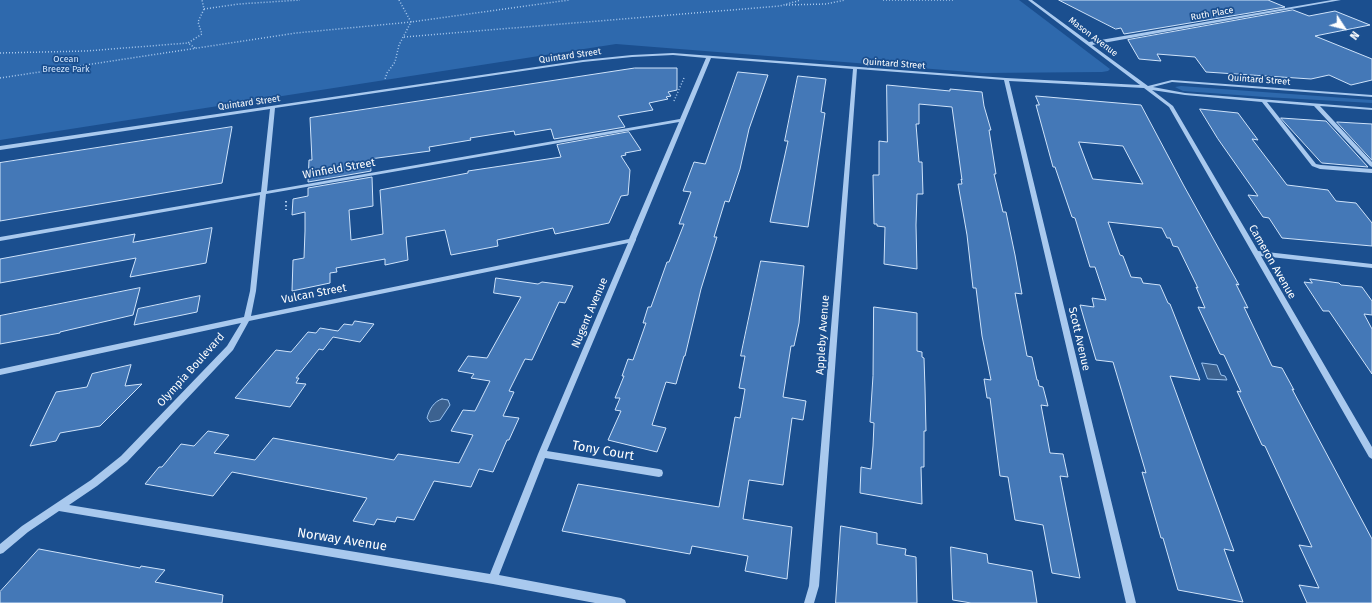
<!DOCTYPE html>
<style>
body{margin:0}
#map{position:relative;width:1372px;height:603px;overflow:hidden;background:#1b4f8f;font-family:"Fira Sans",sans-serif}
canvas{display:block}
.north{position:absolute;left:1324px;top:8px;width:40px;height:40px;-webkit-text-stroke:3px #1b4f8f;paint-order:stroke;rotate:126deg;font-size:11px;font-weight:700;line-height:16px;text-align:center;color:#fff}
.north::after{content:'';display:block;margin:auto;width:14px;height:18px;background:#fff;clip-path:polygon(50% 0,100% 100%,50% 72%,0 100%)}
</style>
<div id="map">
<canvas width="1372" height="603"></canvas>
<div class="north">N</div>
</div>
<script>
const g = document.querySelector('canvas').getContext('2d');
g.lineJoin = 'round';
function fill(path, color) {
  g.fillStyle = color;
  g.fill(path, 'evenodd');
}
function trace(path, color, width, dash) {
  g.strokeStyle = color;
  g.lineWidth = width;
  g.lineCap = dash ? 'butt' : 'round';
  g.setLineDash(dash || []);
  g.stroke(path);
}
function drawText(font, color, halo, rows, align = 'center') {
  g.font = font + ' "Fira Sans",sans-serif';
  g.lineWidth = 3.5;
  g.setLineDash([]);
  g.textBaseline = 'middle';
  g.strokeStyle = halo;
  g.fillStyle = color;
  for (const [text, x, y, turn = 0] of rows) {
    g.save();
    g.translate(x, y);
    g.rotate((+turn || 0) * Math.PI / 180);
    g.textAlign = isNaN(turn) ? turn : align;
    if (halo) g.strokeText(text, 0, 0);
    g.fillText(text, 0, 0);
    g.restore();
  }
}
fill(new Path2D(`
 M0,0h1019l91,69 -2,2 -6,1 -119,1 -367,-29 -616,96z
 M1181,86l191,14v3l-107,-6 -82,-6 -8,-4z`), '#2e69ad');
const water = new Path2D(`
 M1202,363l15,2 4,10 4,1 2,4 -19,-1z
 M442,399l6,1 2,5 -10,15 -10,2 -3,-4c2,-8 7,-17 15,-19z`);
fill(water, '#3c6290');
trace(water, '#9cc4f0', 1);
const building = new Path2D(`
 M1059,0h209l17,7 -161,27 -3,-6 -5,1z
 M1293,10l16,6 26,-5 35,14 -55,11 57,23v21l-21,5 -22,-10 -18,4 -105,-7 -11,-15 -38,-3 4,7 -22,-2 -11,-19z
 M635,68h42v22l-9,2 3,4 -5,1 2,2 -19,4 4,7 -35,6 7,11 -71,12 -3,-10 -36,6 -1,-4 -44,7 1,2 -42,7 1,4 -60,8 1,12 -63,11 1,-22h3l-2,-42z
 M738,72l30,3 -19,54 -9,40 -11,33 -4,-1 -11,36h3l-16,52 -16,67h-1l-8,28 -10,-2 -14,43 14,3 -9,24 -49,-12 13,-29 -6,-1 5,-12h-5l9,-22h-2l6,-17 5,1 13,-37h-3l5,-16h3l16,-45h2l15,-38h-5l12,-32 -8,-1 11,-29 11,2z
 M798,76l28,3 -5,33 4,1 -17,114 -38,-5 18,-81h-3z
 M887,85l63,6v-2l32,3 2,14 7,24h-2l7,44h-2l9,38h3l9,43 7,39 -7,-1 12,63 5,1 5,23h1l1,6 4,1 5,19 -7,-1 9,48 13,1 5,23 -8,-1 20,102 -28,-5 -9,-48 -28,-5 -7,-43 -8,-1 -10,-78h-3l-3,-19 7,1 -9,-44 -6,-48h-3l-6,-53 -9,-51h4l-1,-5 1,1 -10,-73 -33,-3v20h-3l3,38h3l1,32h-6l-1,31 1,44 -33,-5 1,-37 -8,-1v-2h-3l-1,-49h6v-34l8,1z
 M1036,96l105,9 43,81 55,99 -3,-1 12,24 -4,-1 28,59 10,2 12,22 -2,-1 80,150v64h-65l-8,-18 20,3 -20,-43 13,2 -47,-101 -3,-1 -25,-54 4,1 -17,-37 -4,-1 -22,-47 7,1 -9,-21 2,1 -20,-41 -5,-1 -3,-8h-3l-5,-10 -54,-6 12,33 3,1 8,21 10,1 2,5 17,2 8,18 2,1 30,76 -30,-4 64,175 -10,-2 19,53 -65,-12 -15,-52h-2l-19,-66 4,1 -33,-111 -17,-2 -16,-55 14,2 -2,-9 14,2 -11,-33h-5l-15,-49 -3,-1 -17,-50h-2l-17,-62h3zM1079,142l44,4 20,38 -50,-5z
 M1200,109l38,4 20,27 -6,-1 35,46 41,5 8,11 20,2 16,20v23l-90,-8 -13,-20 -6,-1 -15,-22 10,1 -40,-57z
 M1281,118l45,3 42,46 -46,-4z
 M1337,122l35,2v36z
 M232,127l-10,56 -222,38v-58z
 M629,132l12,18 -16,3 1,2 -5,1 9,14 -2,25 -7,1 -12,27 -54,11 -2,-6 -56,12 1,6 -47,9 -6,-25 -39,7 2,23 -23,5v-6l-49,9 1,4 -7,1v10l-38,8 1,-31 11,-2 1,-27v-19l-13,3 1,-16 15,-3v-8l64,-11 1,29 -24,4 2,30 32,-6 -3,-44 88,-17v-2l93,-14 -4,-12z
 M212,228l-6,35 -76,14 6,-19 -136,25v-24l135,-25 -2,8z
 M761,261l43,5 -5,57 -5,23h-3l-8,51 23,4 -3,19 -11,-2 -9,67 -34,-5 -6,39 49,8 -5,52 -42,-8 3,-15 -56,-10 -2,8 -128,-23 16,-47 141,23 16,-90 5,1 5,-29 -6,-1 6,-32h-4z
 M496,278l42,6 4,-2 31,4 -8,17 -6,-1 -27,58 -7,-1 -16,32 5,1 -11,24 16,2 -10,22h-2l-14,32 -14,-3 -8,18 -37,-6 -20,39 -17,-3 -2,5 -18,-3 -3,6 -21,-4 14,-23 -135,-26 -19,24 -68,-12 14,-17h3l19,-23 13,2 14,-15 21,4 -15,18 41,7 18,-22 121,22 4,-6 61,9 14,-28 -22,-4 12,-21 12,1 15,-30 -19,-3 3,-4 -16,-3 10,-15 19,2 34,-61 -27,-4z
 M1310,279l29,4 2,2 21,2 10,14v14l-8,-1 8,15v45l-43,-63h-6l-19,-29 8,1z
 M140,288l-7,27 -73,17v1l-60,11v-28z
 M200,296l-3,16 -63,13 4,-16z
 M874,307l43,6v38l5,1v5l2,1 1,30 1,43h-2v36h-3l1,37 -62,-11 1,-26 10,2 2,-23 1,-23 -4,-1 3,-46z
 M355,321l19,3 -14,18 -27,-5 -10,13 -4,-1 -23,29h3l-3,5 10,1 -16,23 -55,-9 41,-48 15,2 17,-20 8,1 4,-5 18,3 6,-7 8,1z
 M131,365l-6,21 17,-2 -42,42 -40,7 -4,8 -26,5 26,-54 31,-5 5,-13z
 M841,526l36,7v11l29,5 -1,6 11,2 1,46h-81z
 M951,547l36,7 1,9 44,8 5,32h-66l-18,-3z
 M39,549l101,19 1,-2 24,4 -10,12 68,13 -1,8h-222v-11z`);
fill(building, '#4478b7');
trace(building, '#cfe3fa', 1);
trace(new Path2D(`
 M399,0l12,22 158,-22
 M883,0h71
 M786,5l40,-1 19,-4
 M204,9l35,-5 61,-4
 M404,37l376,-31 21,-6
 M195,48l-7,-5 14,-9 -4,-12 6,-13 -2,-9
 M0,53l86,-2 102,-8
 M0,78l296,-45 115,-11 -12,23 -4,17 -8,11 -2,6
 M674,101l10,-23`), '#a9c9ee', 1.5, [1, 2]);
trace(new Path2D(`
 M286,201v9`), '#a9c9ee', 2, [1.5, 2.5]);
fill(new Path2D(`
 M1028,0h4l57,42 243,-42h9l-249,45 56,41 24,-6 200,15v2l-200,-15 -19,5 32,6 187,15v2l-52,-4 52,56v5l-2,-1 -56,-60 -47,-4 49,62 5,1 51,4v4l-52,-4 -8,-3 -50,-64 -77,-7 -33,-5 21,16 85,145 114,13v4l-111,-12 111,191v12l-3,-2 -200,-350 -25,-19 -135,-7 127,522h-10l-122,-523 -147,-11 -38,517 -5,17h-10l5,-17 44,-517 -142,-11 -75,181v1l-1,2 -88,209 112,18 3,1 1,3 -1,3 -3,1 -114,-19 -46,117 122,23 4,2 1,3h-31l-102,-19 -434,-73 -31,21 -25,21 -3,1v-10l22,-18 69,-46 30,-24 106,-110 14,-23 -241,52v-6l244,-52 6,-26 10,-96 -260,46v-4l261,-45 9,-83 -270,41v-4l583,-86 49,-5 41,-2 333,25 134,7zM673,55l33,3 -26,61 -413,72 8,-83 308,-46 49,-5zM679,122l-50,117 -378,77 5,-25 10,-97zM628,243l-90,211 -48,120 -421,-69 28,-19 30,-24 106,-112 16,-29z`), '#a9c9ee');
drawText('9px', '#fff', '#1b4f8f', [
 ["Ruth Place",1212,14,-10],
 ["Mason Avenue",1093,37,37],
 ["Quintard Street",570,56,-8],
 ["Quintard Street",894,64,4],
 ["Quintard Street",1259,80,4],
 ["Quintard Street",249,103,-8]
]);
drawText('9px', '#cfe3fa', '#1b4f8f', [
 ["Ocean",66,59],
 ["Breeze Park",66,69]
]);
drawText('11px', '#fff', '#1b4f8f', [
 ["Winfield Street",339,169,-10],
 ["Cameron Avenue",1272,262,60],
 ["Vulcan Street",314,294,-11],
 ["Nugent Avenue",590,313,-67],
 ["Appleby Avenue",823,335,-86],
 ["Scott Avenue",1079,339,77],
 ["Olympia Boulevard",191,370,-48]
]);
drawText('13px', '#fff', '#1b4f8f', [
 ["Tony Court",603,451,10],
 ["Norway Avenue",342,540,9]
]);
</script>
